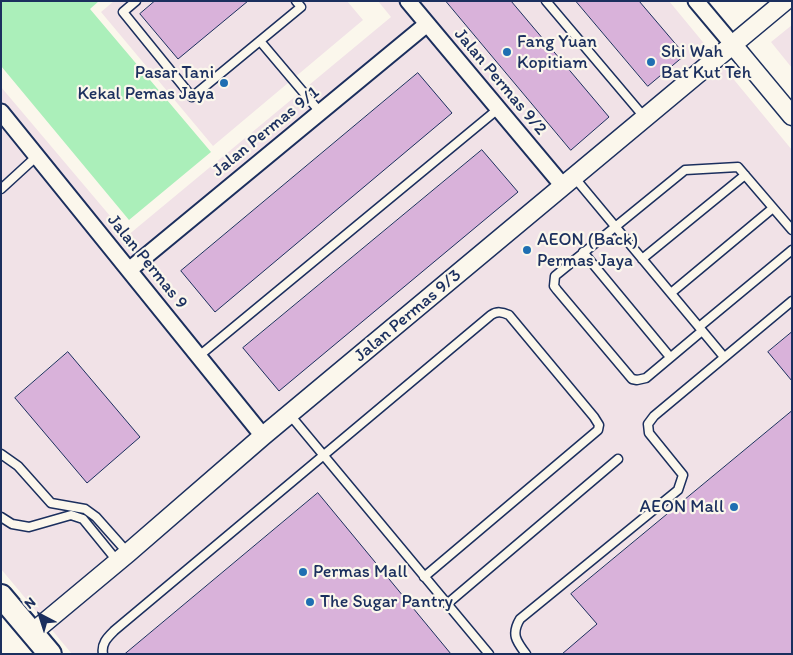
<!DOCTYPE html>
<style>
body{margin:0}
#map{position:relative;width:793px;height:655px;overflow:hidden;background:#fbf7ec;font-family:Itim,sans-serif}
canvas{display:block}
.frame{position:absolute;inset:0;border:2px solid #1b2f5e;pointer-events:none}
.north{position:absolute;left:15px;top:590px;width:50px;height:50px;-webkit-text-stroke:4px #fbf7ec;paint-order:stroke;rotate:320deg;font-size:14px;font-weight:700;line-height:20px;text-align:center;color:#1b2f5e}
.north::after{content:'';display:block;margin:auto;width:18px;height:22px;background:#1b2f5e;clip-path:polygon(50% 0,100% 100%,50% 72%,0 100%)}
</style>
<div id="map">
<canvas width="793" height="655"></canvas>
<div class="frame"></div>
<div class="north">N</div>
</div>
<script>
const g = document.querySelector('canvas').getContext('2d');
g.lineJoin = 'round';
function fill(path, color) {
  g.fillStyle = color;
  g.fill(path, 'evenodd');
}
function trace(path, color, width, dash) {
  g.strokeStyle = color;
  g.lineWidth = width;
  g.lineCap = dash ? 'butt' : 'round';
  g.setLineDash(dash || []);
  g.stroke(path);
}
function drawText(font, color, halo, rows, align = 'center') {
  g.font = font + ' Itim,sans-serif';
  g.lineWidth = 4.5;
  g.setLineDash([]);
  g.textBaseline = 'middle';
  g.strokeStyle = halo;
  g.fillStyle = color;
  for (const [text, x, y, turn = 0] of rows) {
    g.save();
    g.translate(x, y);
    g.rotate((+turn || 0) * Math.PI / 180);
    g.textAlign = isNaN(turn) ? turn : align;
    if (halo) g.strokeText(text, 0, 0);
    g.fillText(text, 0, 0);
    g.restore();
  }
}
fill(new Path2D(`
 M114,1h233l16,19 -150,126 -112,-134z
 M378,1h291l123,149v504h-720l-71,-85v-482l126,149 264,-219z
 M792,25v43l-21,-26z`), '#f1e2e7');
fill(new Path2D(`
 M1,1h98l-9,8 121,143 -82,68 -128,-154z`), '#abefba');
const building = new Path2D(`
 M155,1h93l-70,58 -38,-45z
 M446,1h65l98,116 -38,33z
 M576,1h63l46,54 -37,31z
 M418,73l34,40 -237,199 -34,-41z
 M482,150l36,42 -239,199 -36,-43z
 M792,332v49l-24,-29z
 M68,352l72,85 -53,46 -72,-85z
 M792,411v243h-230l35,-30 -26,-30z
 M318,493l133,161h-326z`);
fill(building, '#d9b2da');
trace(building, '#1b2f5e', 1);
const service = new Path2D(`
 M136,1l-13,11 69,85 109,-90 -5,-6
 M546,1l99,117
 M260,41l60,71
 M574,177l150,180
 M1,189l36,-33
 M583,252l87,105
 M642,259l103,-84
 M671,293l102,-85
 M699,327l93,-77
 M702,331l-56,47 -9,2 -5,-1 -75,-89 -3,-4 1,-10 130,-106 53,-3 54,63
 M199,356l299,-247
 M290,415l199,239
 M1,454l17,12 33,37 34,6 11,8 32,36
 M1,517l11,7 17,3 42,-12 12,4 35,43
 M447,604l171,-145
 M103,654c-2,-11 5,-17 12,-24l376,-315c6,-4 11,-3 18,0l85,102 5,8 -1,5 -174,147
 M526,654c-10,-13 -15,-20 -6,-35l158,-129 5,-15 -34,-42 -1,-9 6,-8 138,-115`);
const minor = new Path2D(`
 M408,1l155,185
 M696,1l37,44
 M1,112l262,324
 M129,270l298,-246`);
const tertiary = new Path2D(`
 M733,45l59,71
 M32,633l96,-80 135,-117 522,-435`);
const primary = new Path2D(`
 M1,596l49,58`);
trace(service, '#1b2f5e', 11);
trace(minor, '#1b2f5e', 19);
trace(tertiary, '#1b2f5e', 21);
trace(primary, '#1b2f5e', 26);
trace(service, '#fbf7ec', 8);
trace(minor, '#fbf7ec', 15);
trace(tertiary, '#fbf7ec', 18);
trace(primary, '#fbf7ec', 22);
for (const [x, y, r, color] of [
 [507,52,5,"#1f6fb2"],
 [651,62,5,"#1f6fb2"],
 [224,83,5,"#1f6fb2"],
 [527,250,5,"#1f6fb2"],
 [734,507,5,"#1f6fb2"],
 [303,572,5,"#1f6fb2"],
 [310,602,5,"#1f6fb2"]
]) {
  const dot = new Path2D();
  dot.arc(x, y, r, 0, 2 * Math.PI);
  g.fillStyle = color;
  g.fill(dot);
  trace(dot, '#fbf7ec', 2);
}
drawText('18px', '#1b2f5e', '#fbf7ec', [
 ["Fang Yuan",517,42],
 ["Kopitiam",517,63],
 ["Shi Wah",661,52],
 ["Bat Kut Teh",661,73],
 ["Pasar Tani",214,73,"right"],
 ["Kekal Pemas Jaya",214,94,"right"],
 ["AEON (Back)",537,240],
 ["Permas Jaya",537,261],
 ["AEON Mall",724,507,"right"],
 ["Permas Mall",313,572],
 ["The Sugar Pantry",320,602]
], 'left');
drawText('18px', '#1b2f5e', '#fbf7ec', [
 ["Jalan Permas 9/2",500,82,50],
 ["Jalan Permas 9/1",266,132,-39],
 ["Jalan Permas 9",147,262,51],
 ["Jalan Permas 9/3",408,316,-40]
]);
</script>
